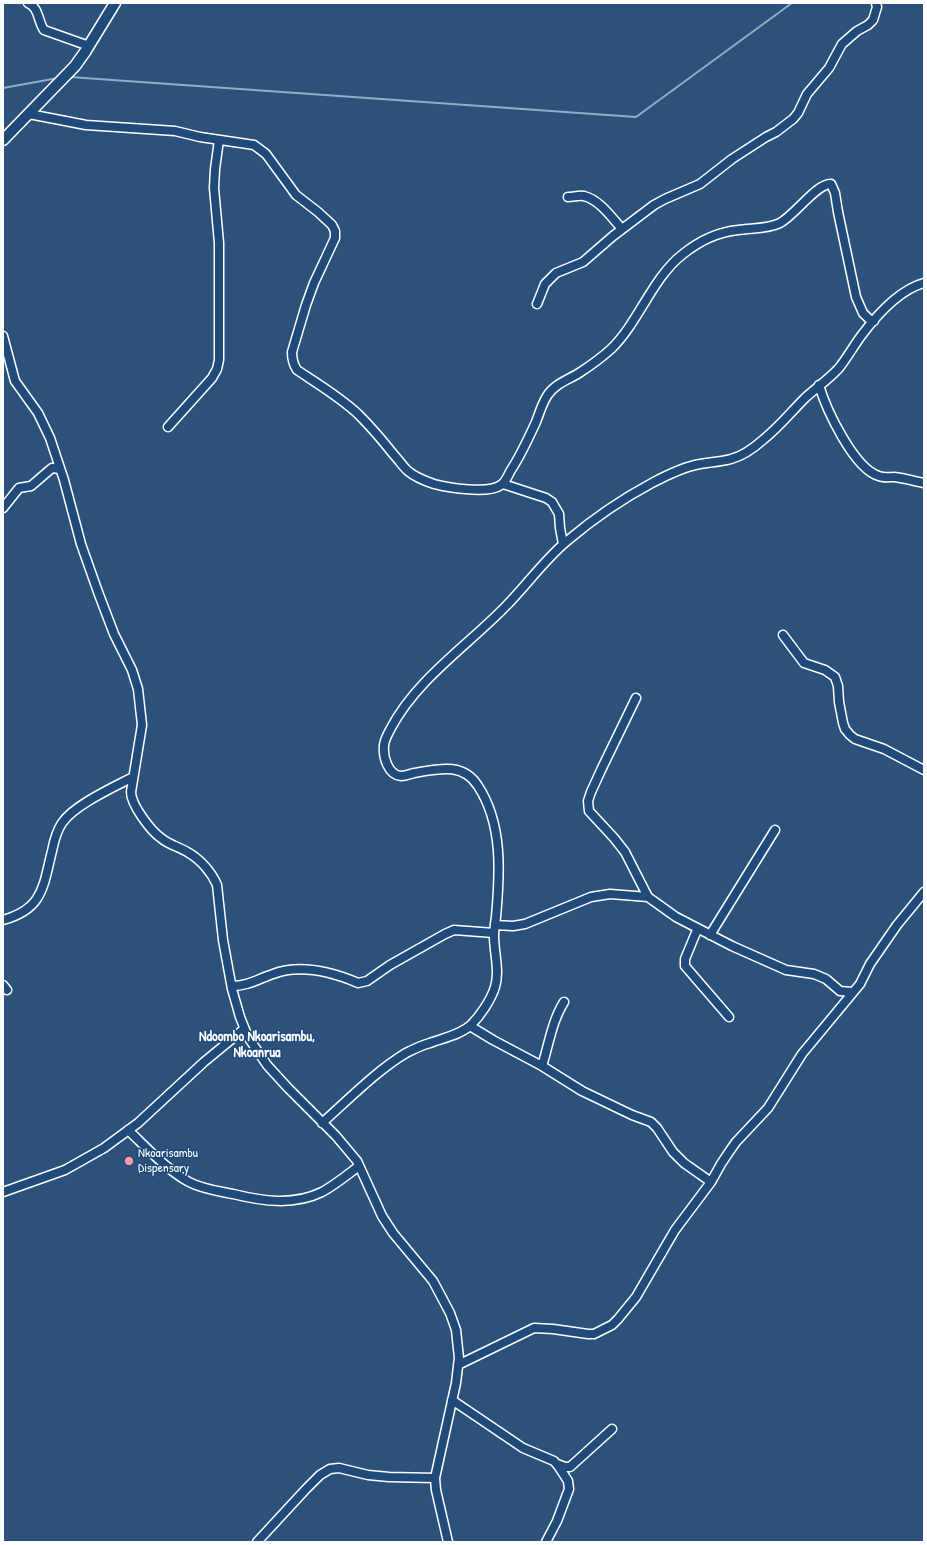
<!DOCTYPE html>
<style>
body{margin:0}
#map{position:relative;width:927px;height:1545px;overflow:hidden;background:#2c527b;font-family:"Patrick Hand",sans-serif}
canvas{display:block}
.frame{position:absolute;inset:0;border:4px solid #fff;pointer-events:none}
</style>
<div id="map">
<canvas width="927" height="1545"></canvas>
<div class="frame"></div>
</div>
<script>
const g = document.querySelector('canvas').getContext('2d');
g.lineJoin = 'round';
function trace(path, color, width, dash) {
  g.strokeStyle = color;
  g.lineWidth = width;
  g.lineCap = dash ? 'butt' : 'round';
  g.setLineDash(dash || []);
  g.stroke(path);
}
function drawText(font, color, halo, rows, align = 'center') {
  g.font = font + ' "Patrick Hand",sans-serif';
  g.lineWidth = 3.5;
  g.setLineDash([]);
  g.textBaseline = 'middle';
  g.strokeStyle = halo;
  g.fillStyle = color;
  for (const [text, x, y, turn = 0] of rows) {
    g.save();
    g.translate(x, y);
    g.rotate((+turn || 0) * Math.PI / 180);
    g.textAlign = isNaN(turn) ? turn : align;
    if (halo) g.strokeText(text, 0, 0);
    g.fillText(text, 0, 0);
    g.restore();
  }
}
trace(new Path2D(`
 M70,77l566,40 156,-114
 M3,88l55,-10`), '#8eafc6', 2);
const minor = new Path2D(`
 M28,3c11,4 10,19 16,27l45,16
 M29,114l57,11 89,6 25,6 54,8 12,9 30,41 22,17 14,13 3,6v7l-21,45 -8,22 -14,47c0,7 1,12 5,18 21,14 43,27 61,44 13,13 25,27 36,41 5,5 9,12 14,16 7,6 17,10 26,13 15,4 55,10 67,1 5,-3 7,-10 10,-15 10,-15 17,-31 25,-48 3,-8 6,-18 11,-26 7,-12 21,-16 32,-23 11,-7 22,-15 32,-24 28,-27 41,-71 72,-95 15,-12 35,-22 55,-24 14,-2 30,-1 42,-7 15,-8 37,-40 51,-39l4,9 3,19 18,85 7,16 6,6 5,2
 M568,197c5,0 11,-2 16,-1 16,4 28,22 38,33
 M537,304l8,-20 11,-11 27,-11 30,-26 41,-31 11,-6 35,-15 32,-25 34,-22 10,-5 17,-13 5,-6 9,-19 22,-26 13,-24 15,-13 11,-6 5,-5 4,-13 -1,-4
 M3,336l12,45 23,32 12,25 14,42 17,64 17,48 16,42 18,36 6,19 4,36 -11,67c0,13 20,39 30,46 8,7 19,9 28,15 12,7 23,20 28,32l6,55 9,49 8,28 8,20 19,28 21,23 48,48 21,25 25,55 11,17 40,48 17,32 6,17 3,28 -3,25 -21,95 1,12 12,52
 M819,385c7,24 35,84 60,91 4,2 10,1 15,1 10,1 20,4 30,6
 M168,427l44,-49 5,-9 2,-9v-117l-5,-55 1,-19 4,-29
 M503,484l43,14 6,4 7,12 1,14 3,16
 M3,508l16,-20 12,-2 21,-18 8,1
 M783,635l21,28 21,7 10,7 3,9 1,16 4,21 2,6 5,6 5,4 29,10 40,21
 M636,698l-34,70 -11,24 -3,9 1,10 25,27 11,14 23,45
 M3,920c40,-11 40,-33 49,-69 2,-10 4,-19 10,-28 12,-18 52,-36 71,-46
 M495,925l18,1 12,-2 66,-27 19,-3 38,3 28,20 56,29 54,24 28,4 12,5 14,12 12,1
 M697,930l-12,29v7l44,51
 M710,935l65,-105
 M3,985l4,5
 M232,986c16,0 26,-7 41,-12 27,-10 59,-2 85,9l9,-2 23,-16 55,-31 9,-4 40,3
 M470,1026l23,14 49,26 40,25 50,24 19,7 6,6 16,24 11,11 27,19
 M542,1066c7,-22 10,-45 22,-64
 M322,1123c26,-23 54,-52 84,-70 8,-4 16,-8 24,-10 13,-5 30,-8 41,-18 9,-9 20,-25 24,-38 5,-16 -1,-34 -1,-51 0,-6 1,-12 2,-19 4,-44 7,-93 -18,-131 -15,-24 -40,-17 -64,-13 -4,1 -8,3 -13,3 -13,-1 -18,-19 -17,-30 0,-6 4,-12 7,-18 26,-49 76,-82 114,-121 21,-21 40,-48 62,-66 26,-22 55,-42 85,-58 15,-8 31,-16 48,-19 10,-2 21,-2 31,-5 12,-3 24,-12 33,-20 15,-12 27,-27 41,-41 11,-10 24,-19 34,-30 8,-10 14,-21 22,-32 15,-20 37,-46 63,-53
 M128,1130c18,17 39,40 61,52 13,7 29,9 44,12 29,7 60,12 89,-2 13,-7 25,-17 37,-26
 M3,1192l62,-22 39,-22 34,-25 66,-61 40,-33
 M458,1365l76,-37 19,1 35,5h6l18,-9 6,-6 18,-22 39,-67 36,-48 10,-18 8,-12 7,-10 32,-34 34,-54 58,-70 10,-20 27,-39 27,-33
 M452,1400l71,48 31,13 5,6 9,14 1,8 -12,32 -11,21
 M557,1464l8,3h5l42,-38
 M257,1542l49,-53 14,-14 10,-6 9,-1 29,7 21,2 46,1`);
const tertiary = new Path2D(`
 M3,140l72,-74 10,-14 30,-49`);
trace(minor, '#fff', 11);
trace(tertiary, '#fff', 13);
trace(minor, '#1f4a7a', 8);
trace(tertiary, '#1f4a7a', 10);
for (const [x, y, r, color] of [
 [129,1161,5,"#ff9aa2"]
]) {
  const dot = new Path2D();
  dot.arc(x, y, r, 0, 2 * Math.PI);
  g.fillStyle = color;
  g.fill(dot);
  trace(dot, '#1f4a7a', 1.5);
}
drawText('13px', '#fff', '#1f4a7a', [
 ["Nkoarisambu",138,1154],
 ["Dispensary",138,1169]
], 'left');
drawText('bold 14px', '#fff', '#1f4a7a', [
 ["Ndoombo Nkoarisambu,",257,1037],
 ["Nkoanrua",257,1053]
]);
</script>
